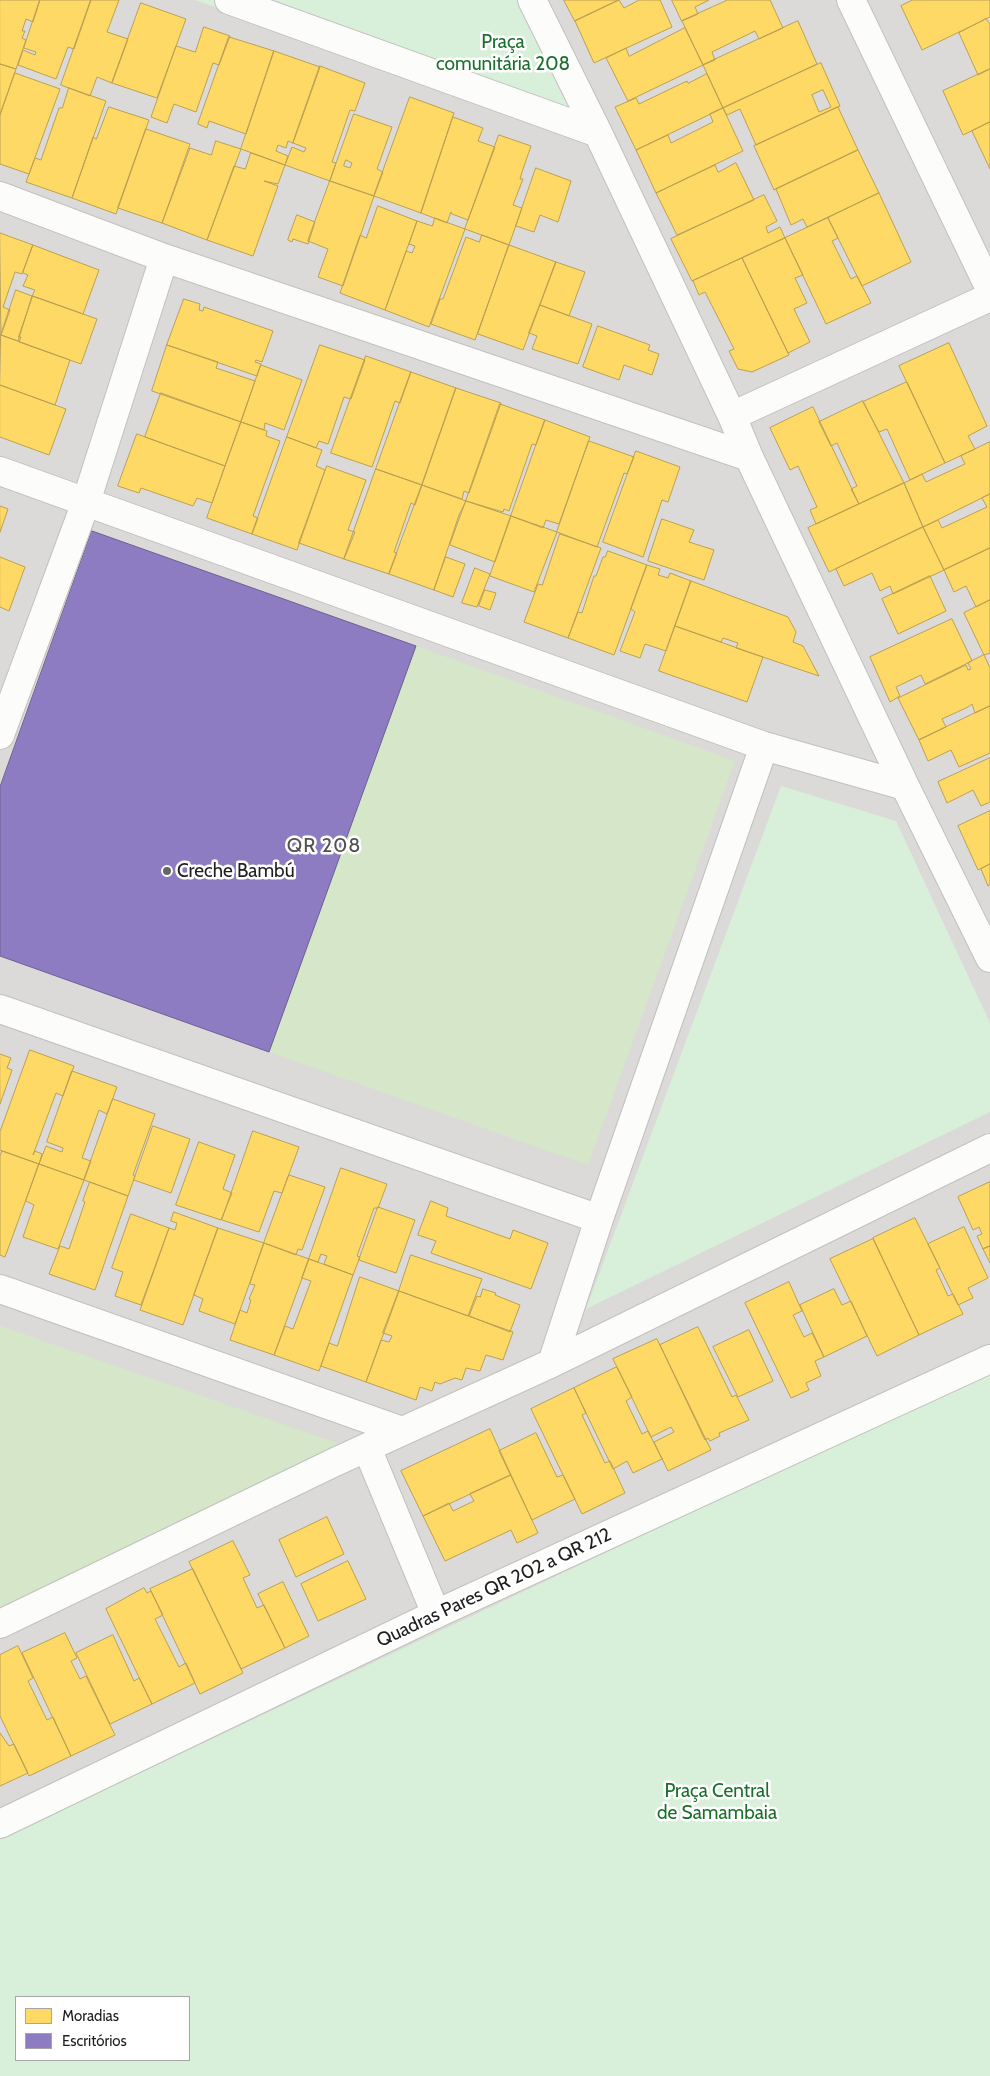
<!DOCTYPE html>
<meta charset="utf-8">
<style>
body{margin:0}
#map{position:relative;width:990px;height:2076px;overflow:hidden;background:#ecebe7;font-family:Cabin,sans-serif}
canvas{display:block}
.legend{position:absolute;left:15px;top:1996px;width:175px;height:65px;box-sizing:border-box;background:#fff;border:1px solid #a5a5a5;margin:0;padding:6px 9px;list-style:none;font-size:15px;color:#1e1e1e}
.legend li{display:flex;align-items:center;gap:10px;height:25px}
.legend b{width:25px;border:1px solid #a5a5a5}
</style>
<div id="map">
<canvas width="990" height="2076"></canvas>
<ul class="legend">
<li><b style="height:14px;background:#ffd966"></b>Moradias</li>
<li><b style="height:14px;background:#8e7cc3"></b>Escritórios</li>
</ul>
</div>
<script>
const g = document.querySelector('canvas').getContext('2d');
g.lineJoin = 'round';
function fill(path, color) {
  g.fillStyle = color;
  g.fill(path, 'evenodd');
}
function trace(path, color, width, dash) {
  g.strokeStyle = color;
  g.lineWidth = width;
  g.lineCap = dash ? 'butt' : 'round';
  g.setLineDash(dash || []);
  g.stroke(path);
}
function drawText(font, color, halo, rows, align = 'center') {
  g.font = font + ' Cabin,sans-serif';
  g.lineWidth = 5;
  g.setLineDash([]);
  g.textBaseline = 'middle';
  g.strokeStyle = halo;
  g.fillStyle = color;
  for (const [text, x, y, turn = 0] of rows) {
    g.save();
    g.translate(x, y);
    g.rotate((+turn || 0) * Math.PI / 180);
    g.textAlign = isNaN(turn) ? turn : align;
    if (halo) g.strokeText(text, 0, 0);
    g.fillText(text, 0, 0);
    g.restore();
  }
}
fill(new Path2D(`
 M0,0h990v2076h-990zM16,1997h173v63h-173z`), '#dbdad8');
fill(new Path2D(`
 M416,646l319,115 -147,404 -319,-113z
 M0,1326l343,119 -343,168z`), '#d5e6c9');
fill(new Path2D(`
 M195,0h339l70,142z
 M781,786l115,35 94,202v89l-404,197z
 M990,1371v705h-990v-237zM16,1997h173v63h-173z`), '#d8efda');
const homes = new Path2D(`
 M0,0h40l-7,22 -7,-3 -4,12h3l-3,7 4,2 -10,29 -16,-5z
 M40,0h51l-17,49 -6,-2 -12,32 -38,-14 5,-15 12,5 1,-3 -12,-4z
 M91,0h28l-12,32 21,7 -16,44 -15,-6 -7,19 -29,-11z
 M564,0h55l-44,21z
 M619,0l5,8 15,-8h21l12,27 -78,36 -19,-42z
 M672,0h37l-14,7 3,7 -16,7z
 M728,0h42l13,28 -24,11 -4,-8 -43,21 3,8 -12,5 -21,-44z
 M913,0h77v17l-68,33 -21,-44z
 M141,3l45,16 -29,79 -45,-15z
 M986,19l4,5v45l-12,6 -19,-42z
 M798,21l19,43 -94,44 -20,-43z
 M204,27l26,9 -11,29 -6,-2 -17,49 -22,-8 -7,19 -16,-6 25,-71 19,6z
 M685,28l18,37 -75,36 -22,-43 20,-10 3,8z
 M229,37l45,14 -28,83 -37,-13 -2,7 -9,-4z
 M274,51l46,16 -27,76 -5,-2 -2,7 -8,-3 -2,6 12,5 -3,9 -44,-16z
 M821,63l19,43 -84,39 -16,-36 -13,6 -4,-7zM823,90l8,17 -12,5 -7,-17z
 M0,64l16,5 -16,46z
 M320,66l45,17 -10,28 -5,-1 -18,52 4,1 -6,18 -45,-16 7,-18 12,5 2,-4 -13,-5z
 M990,69v53l-27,13 -20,-44z
 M15,73l45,16 -31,85 -29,-10v-49z
 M707,74l16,34 -87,42 -21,-43 21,-9 3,6 48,-23 1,2z
 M69,88l37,13 -34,97 -46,-16 9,-24 6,2 18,-52h3z
 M410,97l44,16 -33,100 -47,-17z
 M109,107l40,13 -33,94 -44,-16 21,-61 3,2z
 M838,107l20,43 -84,40 -20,-44z
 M723,108l20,43 -87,42 -20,-43 32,-15 3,8 42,-21 -3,-8z
 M354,114l38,13 -15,42 6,3 -9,24 -44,-15zM346,160l6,3 -2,5 -6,-2z
 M453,117l30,11 -5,13 17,6 -27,73 -16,-6 -1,-2 -4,11 -26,-10z
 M990,122v47l-18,-38z
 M146,129l44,15 -28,79 -44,-15z
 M499,135l32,11 -9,26 -2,7h3l-10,26 9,3 -13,37 -44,-16z
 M216,141l25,8 -34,91 -45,-17 28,-75 21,7z
 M858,150l21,43 -72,34 -4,-8 -12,6 -15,-36z
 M251,153l34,12 -7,19 -14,-3 14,5 -25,70 -46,-16 27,-74 11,3z
 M736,163l18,37 -77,35 -21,-42 59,-28 3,7z
 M536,168l35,13 -13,41 -18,-7 -6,17 -18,-6z
 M330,181l44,15 -31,90 -25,-9 10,-28 -20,-8z
 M879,193l32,69 -49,24 -34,-68z
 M764,195l13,26 -11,6 2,6 12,-6 5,11 -93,43 -21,-42z
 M378,206l39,15 -32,89 -45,-17 20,-58 6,3z
 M297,215l18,7 -7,22 -15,-5 -1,3 -4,-2z
 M435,218l30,11 -36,98 -44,-17 21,-59 6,2 3,-7 -6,-2 8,-23 15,5z
 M828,218l10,20 -6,3 19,38 6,-3 14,27 -45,21 -41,-86z
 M0,233l33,12 -11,29 -7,-2 -12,35 7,3 -9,25z
 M482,235l27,10 -34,95 -44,-16 9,-25h3l23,-62 13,5z
 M785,238l18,37 -8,3 12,25 -13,6 16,33 -22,11 -46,-95z
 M33,245l66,25 -16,44 -51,-18 3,-6 -12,-4 5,-11 -5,-2z
 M509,245l47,17 -33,88 -45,-16z
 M742,258l47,97 -37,17 -14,-3 -9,-18 5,-2 -4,-8 -25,-49 -6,3 -6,-14z
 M556,262l29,10 -16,44 -29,-11z
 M16,290l16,6 -14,45 -17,-6z
 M33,296l64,23 -16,45 -62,-22 2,-5h-2z
 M184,299l16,5 -1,6 4,1 1,-4 69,24 -11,31 -6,-2 -1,2 6,2 -4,12 -90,-31z
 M540,305l52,19 -14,40 -46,-15 5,-13 -8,-3z
 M598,326l52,19 -2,5 11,4 -7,21 -28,-10 -5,15 -36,-13z
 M1,335l69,25 -15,45 -55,-20z
 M949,343l38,83 -19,10 7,13 -30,14 -46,-97z
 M167,345l51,17 -2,6 39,13 -14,41 -89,-31z
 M320,345l45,15 -14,39 -7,-2 -16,47 -9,-3 -3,7 -29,-11z
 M366,356l45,16 -11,31 -5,-2 -23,66 -41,-14z
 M261,365l41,15 -18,50 -19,-7 -1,7 -23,-8z
 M411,372l45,16 -34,97 -46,-16z
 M907,382l38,81 -35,17 -23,-51 -8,3 -16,-30z
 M0,385l66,24 -17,46 -49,-18z
 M456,388l45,15 -32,90 -5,-2 -2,8 -40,-14z
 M161,393l80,29 -16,44 -80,-29z
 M863,401l41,82 -45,21 -8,-15 6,-3 -20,-43 -6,3 -12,-24z
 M500,404l45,16 -9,25 -4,-1 -23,67 -5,-2 -1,3 -37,-11z
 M813,407l46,97 -43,20 -6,-14 7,-3 -19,-41 -8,4 -20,-42z
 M545,420l45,17 -31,87 -13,-4 -3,8 -32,-12z
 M241,422l26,9 -1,5 14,5 -27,75 5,2 -6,16 -45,-16z
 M137,434l88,32 -13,37 -15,-5 -4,8 -52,-18 -2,5 -21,-7z
 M287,437l35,13 -6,16 9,4 -28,80 -45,-16z
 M589,441l45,16 -7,17 -3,-1 -27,74 -40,-15z
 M990,442v52l-67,33 -19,-44 18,-9 4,8 39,-18 -4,-8z
 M636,451l44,16 -12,35 -6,-2 -19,57 -40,-15z
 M327,466l39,14 -18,50 7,2 -11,27 -45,-16z
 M376,469l46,16 -7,20 -4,-2 -17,49 3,1 -8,21 -45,-15z
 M904,483l19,44 -94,45 -21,-44z
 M422,485l44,16 -7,14 -25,75 -45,-16z
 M990,494v54l-46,22 -21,-43 15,-7 4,8 45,-21 -5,-9z
 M466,501l45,15 -16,46 -45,-17z
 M0,506l8,3 -8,23z
 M511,516l46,16 -23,60 -44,-16z
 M662,519l32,11 -5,12 25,8 -10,30 -56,-19z
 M923,527l21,43 -51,24 -3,-8 -10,5 -8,-18 -28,13 -8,-17z
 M560,534l41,14 -33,90 -44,-16 14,-38 4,1z
 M990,548v52l-14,7 -10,-21 -12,6 -10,-22z
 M608,551l39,14 -33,90 -46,-17 10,-26 4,1 12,-37h2l7,-19h2z
 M0,557l25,10 -16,44 -9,-4z
 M446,557l19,7 -12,33 -19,-7z
 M647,565l13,4 -2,6 10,3 2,-5 21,8 -25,70 -21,-7 -5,14 -20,-7 15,-39 -4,-3z
 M475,568l15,6 -13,33 -15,-4z
 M930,576l16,35 -48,23 -16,-35z
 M691,581l97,36 8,15 -3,10 10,4 16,30 -83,-28 2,-5 -15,-5 -2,4 -46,-16z
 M485,590l11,3 -6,17 -11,-4z
 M990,600v53l-6,2 -20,-42z
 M952,619l20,42 -47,23 -4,-9 -25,12 4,9 -10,6 -20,-45z
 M675,626l88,31 -16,45 -88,-31z
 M984,655l6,13v38l-15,7 -3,-9 -4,3 -26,12 4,8 -27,13 -21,-42 68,-33 2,5 3,-1 -3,-6z
 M990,706v47l-31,14 -8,-17 -23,11 -9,-21z
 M990,758v44l-9,4 -8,-16 -26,13 -9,-21z
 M990,811v53l-12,6 -20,-44z
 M990,864v21l-2,1 -7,-17z
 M30,1050l44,16 -11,30 -7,-3 -23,62 2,-4 7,3 -3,10 -39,-14v-18z
 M0,1054l11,4 -4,10 5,2 -12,34z
 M72,1071l45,16 -10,27 -8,-4 -17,48 9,3 -7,19 -45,-16 7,-18 16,6 1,-4 -16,-6z
 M113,1099l42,15 -22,61 2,1 -7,20 -44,-16z
 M153,1126l37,13 -19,54 -37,-13z
 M253,1131l46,16 -17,46 -8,-2 -15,41 -37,-12z
 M199,1142l36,13 -12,34 9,4 -11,27 -45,-15z
 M2,1151l37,13 -34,93 -5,-2v-98z
 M39,1164l45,16 -26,69 -35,-12 11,-32 -8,-4z
 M341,1168l46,16 -9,24h-4l-17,48 3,1 -7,18 -29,-11 3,-8 -6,-2 -3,8 -9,-3z
 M289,1175l36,12 -23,63 -4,-1 -2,6 -32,-12z
 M90,1182l38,14 -33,94 -46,-16 11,-28 9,3 16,-47 -2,-1z
 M990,1182v64l-7,3 -6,-13 5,-2 -3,-7 -6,3 -15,-33z
 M431,1201l17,7 -2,8 64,23 3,-9 35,13 -17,46 -100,-36 5,-12 -18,-6z
 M378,1207l37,13 -19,53 -37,-13z
 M174,1212l44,16 -35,97 -43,-15 29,-82 6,2 2,-7 -6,-2z
 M131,1214l38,14 -28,77 -26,-9 8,-24 -11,-4z
 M915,1218l25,50 -4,2 12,26 5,-2 10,20 -44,21 -46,-97z
 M964,1227l24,51 -20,10 5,10 -15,7 -30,-61z
 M218,1228l46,15 -29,81 -36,-13 4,-12 -9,-4z
 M873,1239l46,96 -42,21 -47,-97z
 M264,1243l45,16 -35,96 -44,-15 10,-30 7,3 4,-13 -2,-1 6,-14 -5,-1z
 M990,1246v17l-7,-14z
 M411,1255l71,24 -14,37 -69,-25z
 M309,1259l44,16 -34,96 -45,-16 11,-29 8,3 18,-48 -9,-3z
 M360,1277l39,14 -33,91 -45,-16 8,-23 8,3z
 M789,1282l13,29 -9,4 11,22 8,-4 12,24 -9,4 6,15 -15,7 3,7 -18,8 -46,-95z
 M483,1289l13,4 -1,2 25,10 -10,27 -41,-16 8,-20 3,1z
 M834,1289l8,16 9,-4 16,35 -43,21 -24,-52z
 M399,1291l114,41 -10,28 -17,-5 -6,16 -14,-3 -4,12 -7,-2 -15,6 -5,-2 -3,9 -12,-4 -4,13 -50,-18 15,-42 8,2 3,-6 -9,-3z
 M698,1327l34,70 4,-2 13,25 -30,13 1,3 -10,5 -2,-3 -3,2 -45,-95z
 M749,1330l24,51 -35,16 -25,-50z
 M657,1339l54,111 -43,21 -14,-29 20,-10 -3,-5 -20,10 -38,-78z
 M617,1367l15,30 -6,4 16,33 6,-3 14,28 -29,14 -6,-12 -14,8 -39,-81z
 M574,1388l12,25 -4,2 23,48 5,-2 15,32 -43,21 -51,-105z
 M490,1429l21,46 -88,41 -22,-45z
 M536,1433l21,44 6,-2 12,24 -43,21 -33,-69z
 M511,1475l27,58 -21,10 -6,-13 -66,31 -22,-45 26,-13 4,8 21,-10 -4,-7z
 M327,1517l17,37 -48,23 -17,-37z
 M233,1541l17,34 -7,3 14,30 7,-3 21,43 -44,21 -52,-107z
 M348,1561l18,38 -48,22 -17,-37z
 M193,1569l50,104 -43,21 -50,-105z
 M283,1582l26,54 -24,12 -27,-54z
 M144,1588l3,5 4,-2 12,24 -8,4 24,48 7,-4 9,20 -43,21 -46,-95z
 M65,1633l12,25 -6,3 9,18 6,-3 29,59 -44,21 -49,-103z
 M113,1635l21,46 5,-3 13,26 -42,20 -34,-71z
 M18,1646l15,32 -5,3 19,39 6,-3 18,39 -42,20 -29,-60v-61z
 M0,1733l9,13 5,-2 14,29 -28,13z`);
fill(homes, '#ffd966');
trace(homes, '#bca150', 1);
const offices = new Path2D(`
 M92,531l324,115 -147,406 -269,-96v-169z`);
fill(offices, '#8e7cc3');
trace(offices, '#6c6092', 1);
const minor = new Path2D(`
 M229,0l369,133
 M532,0l66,133 134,283 17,41 156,329 85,172
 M851,0l139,289
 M0,196l164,62 585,199
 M732,416l258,-119
 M0,471l764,275 141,40
 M0,735l86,-233 78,-244
 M0,1009l599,210
 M0,1289l402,142
 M552,1363l47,-144 165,-473
 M367,1448l69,166
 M0,1624l335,-162 217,-99 438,-215`);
const tertiary = new Path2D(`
 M0,1824l436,-210 554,-255`);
trace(minor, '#c2c1bf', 30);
trace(tertiary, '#c2c1bf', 30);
trace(minor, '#fcfcfb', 28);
trace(tertiary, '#fcfcfb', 28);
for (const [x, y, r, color] of [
 [167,871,5,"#666664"]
]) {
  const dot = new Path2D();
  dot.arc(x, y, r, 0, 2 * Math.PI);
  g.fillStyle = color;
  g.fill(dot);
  trace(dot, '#fff', 2);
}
drawText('19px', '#196f2b', '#fff', [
 ["Praça",503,42],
 ["comunitária 208",503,64],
 ["Praça Central",717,1791],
 ["de Samambaia",717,1813]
]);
drawText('19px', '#1e1e1e', '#fff', [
 ["Creche Bambú",177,871]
], 'left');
drawText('19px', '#1e1e1e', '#fff', [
 ["Quadras Pares QR 202 a QR 212",494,1588,-25]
]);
g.letterSpacing = '1px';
drawText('20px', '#515151', '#fff', [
 ["QR 208",324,846]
]);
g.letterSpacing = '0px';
</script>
